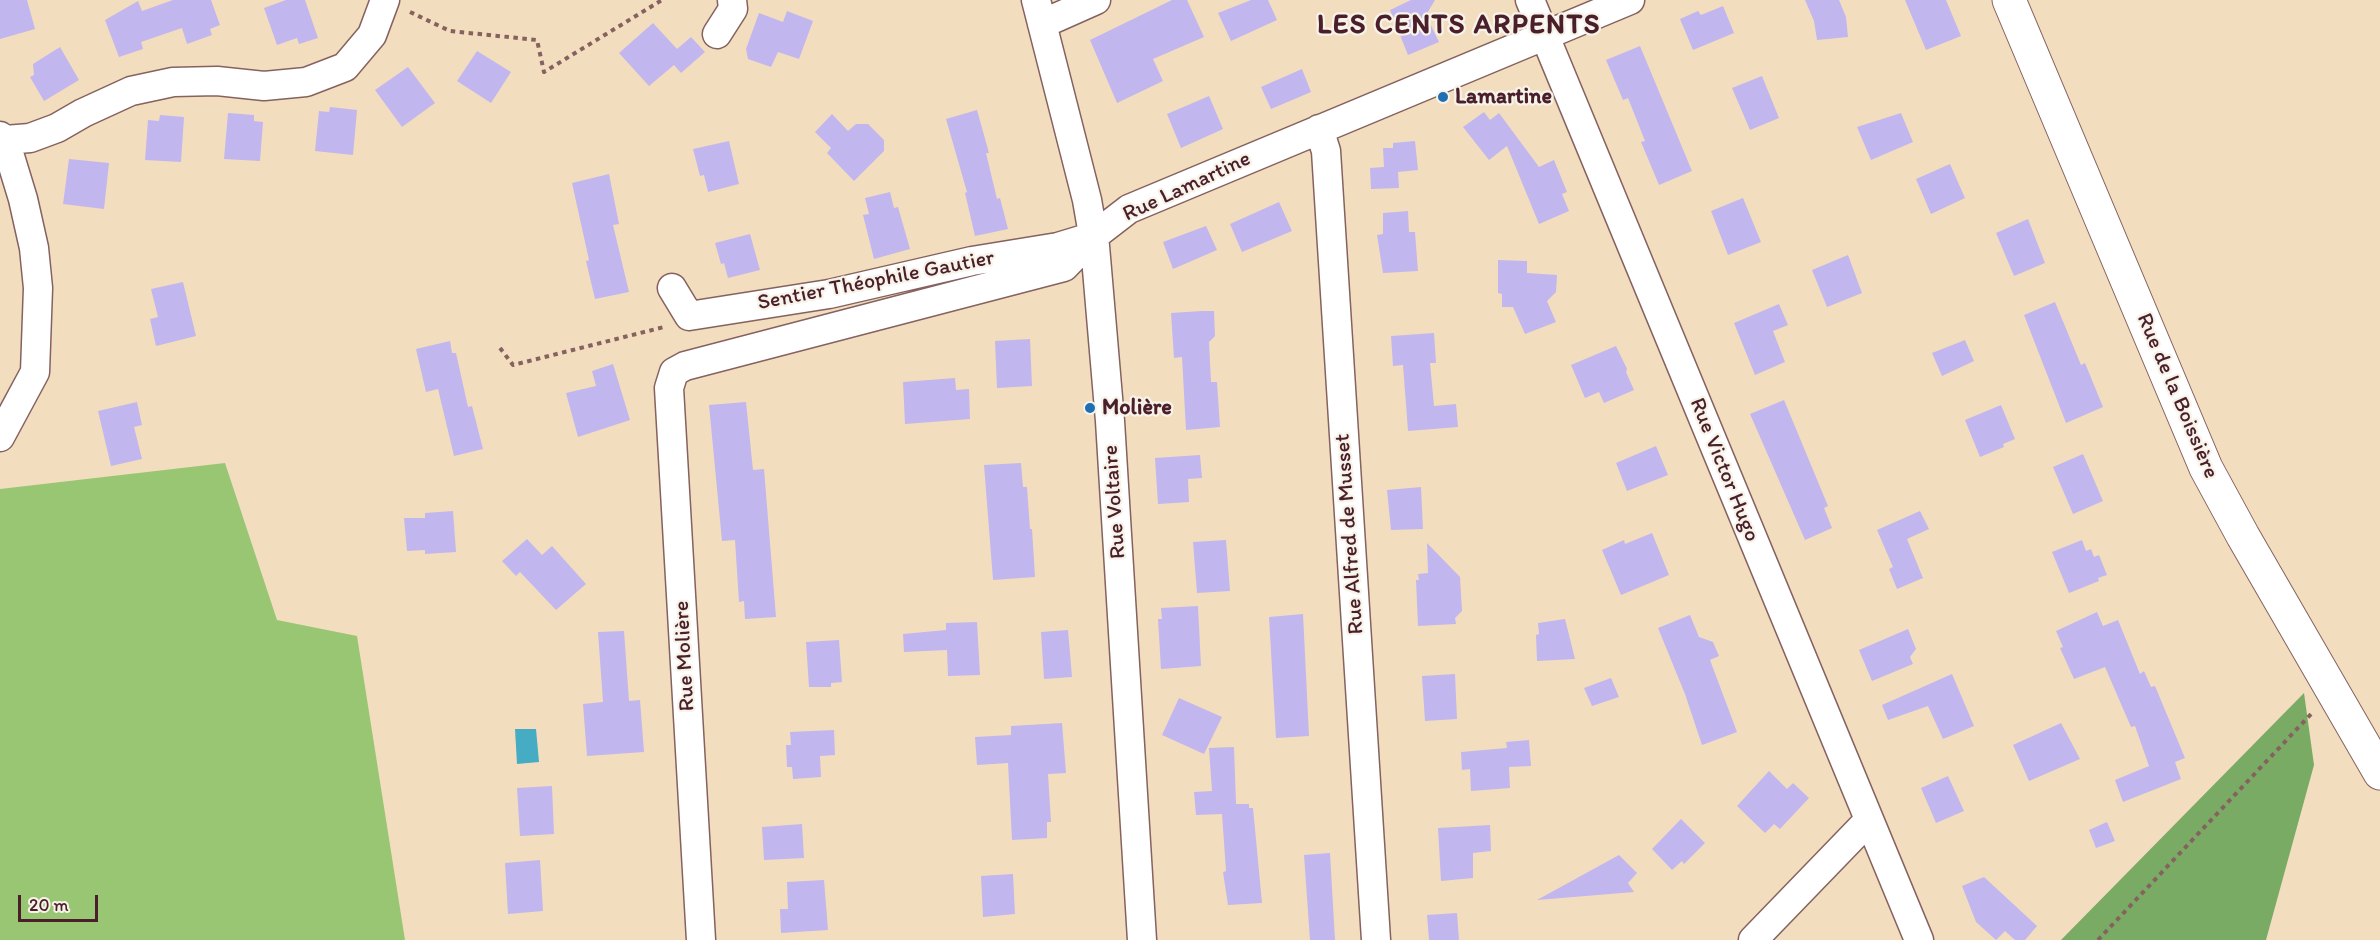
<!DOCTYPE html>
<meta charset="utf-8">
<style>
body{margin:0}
#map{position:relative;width:2380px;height:940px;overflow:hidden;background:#f3ddbf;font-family:Itim,sans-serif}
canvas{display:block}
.scale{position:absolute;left:18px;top:895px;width:80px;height:27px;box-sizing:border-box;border:3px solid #4a1f2b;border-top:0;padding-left:8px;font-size:18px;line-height:21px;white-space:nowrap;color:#4a1f2b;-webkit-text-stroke:4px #f7f3e8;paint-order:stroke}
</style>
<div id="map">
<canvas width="2380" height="940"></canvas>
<div class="scale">20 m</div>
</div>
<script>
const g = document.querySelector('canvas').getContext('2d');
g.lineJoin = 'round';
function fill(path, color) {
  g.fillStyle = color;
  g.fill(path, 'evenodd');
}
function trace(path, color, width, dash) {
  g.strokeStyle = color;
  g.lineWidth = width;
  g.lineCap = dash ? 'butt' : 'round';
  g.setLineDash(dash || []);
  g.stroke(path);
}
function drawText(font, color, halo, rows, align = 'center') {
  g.font = font + ' Itim,sans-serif';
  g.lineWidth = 4.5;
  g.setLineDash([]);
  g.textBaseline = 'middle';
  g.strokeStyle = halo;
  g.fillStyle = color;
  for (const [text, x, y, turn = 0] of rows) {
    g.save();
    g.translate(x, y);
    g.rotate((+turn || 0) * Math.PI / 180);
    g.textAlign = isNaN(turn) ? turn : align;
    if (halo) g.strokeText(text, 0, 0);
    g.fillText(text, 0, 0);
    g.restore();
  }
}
fill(new Path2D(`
 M225,463l52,157 80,16 48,304h-405v-451z`), '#99c673');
fill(new Path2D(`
 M2304,693l10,72 -48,175h-205z`), '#7aab65');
fill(new Path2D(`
 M515,729h21l3,33 -22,2z`), '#45acc4');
fill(new Path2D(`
 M0,0h27l8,29 -35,10z
 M173,0h38l9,25 -10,4 2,6 -25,9 -5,-16 -41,14 2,7 -24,8 -14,-37 33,-19 4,10z
 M286,0h19l13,38 -19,6 -2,-6 -20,7 -13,-37z
 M1172,0h15l17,37 -51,22 10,22 -46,22 -27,-63z
 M1251,0h17l9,20 -46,21 -13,-28z
 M1411,0h24l-9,15 13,27 -31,13 -18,-45z
 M1805,0h34l7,17 2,20 -31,3 -3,-19z
 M1905,0h41l15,36 -35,14z
 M1723,6l11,27 -41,17 -13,-31 18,-8 3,4z
 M787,11l26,10 -14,38 -21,-7 -7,15 -23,-8 -2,-10 13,-36 24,9z
 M653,23l24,26 14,-12 14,15 -24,21 -7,-8 -25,21 -30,-33z
 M1640,46l52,125 -33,14 -18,-43 4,-1 -17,-43 -5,2 -17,-40z
 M60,47l19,33 -35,21 -14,-24 4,-2 -1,-11z
 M477,51l34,21 -20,31 -34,-22z
 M408,67l27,36 -33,24 -27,-37z
 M1302,69l9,23 -40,17 -10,-22z
 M1762,76l17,42 -29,12 -18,-42z
 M1209,96l14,33 -42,19 -14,-34z
 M330,107l27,3 -4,45 -38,-4 4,-40 10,1z
 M977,110l12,43h-3l11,46 3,-1 8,31 -33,7 -10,-43 2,-1 -21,-73z
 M1484,112l6,8 9,-7 40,54 15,-7 13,32 -5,2 7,17 -30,13 -32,-78 -18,14 -26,-33z
 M228,113l26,2v6l9,1 -3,39 -36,-2z
 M1901,113l12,29 -42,18 -14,-33z
 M832,114l16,17 8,-7h12l16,16v11l-30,30 -27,-28 4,-5 -16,-16z
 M160,115l24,2 -3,45 -36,-2 3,-40 11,1z
 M729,141l10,43 -31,8 -4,-17 -4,1 -7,-27z
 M1415,141l3,29 -20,2 1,16 -28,1 -1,-21 14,-1 -1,-19h10v-5z
 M69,159l40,4 -5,46 -41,-5z
 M1950,164l15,34 -34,16 -15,-35z
 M609,174l10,50 -6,1 16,67 -34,7 -9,-38 3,-1 -17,-77z
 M890,192l4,16 4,-1 12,42 -36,10 -11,-44 6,-1 -4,-16z
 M1743,198l18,44 -33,13 -17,-44z
 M1279,202l13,29 -50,21 -12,-28z
 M1408,211l1,21h6l3,39 -35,2 -6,-38 6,-1v-21z
 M2028,219l17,44 -31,13 -18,-43z
 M1206,226l11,24 -44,19 -10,-27z
 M750,234l10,36 -32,8 -4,-15 -3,1 -6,-21z
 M1848,255l14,38 -35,14 -15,-37z
 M1498,260l29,1v12l30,2 -1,17 -9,9 9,21 -31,12 -12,-27h-11v-13l-4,-1z
 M183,282l13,54 -40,10 -6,-27 8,-2 -7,-28z
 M2055,302l26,63 4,-2 18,44 -37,16 -42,-108z
 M1779,304l9,21 -15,6 12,31 -30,13 -21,-52z
 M1202,311h12l1,25 -6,6 2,40h6l3,45 -34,3 -4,-73 -8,1 -3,-45z
 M1434,333l2,30h-6l4,43 22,-2 2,23 -50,4 -5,-66 -10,1 -2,-30z
 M1030,339l2,47 -35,2 -2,-47z
 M1965,340l9,21 -32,15 -10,-23z
 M450,341l2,12h4l12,54 4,-1 11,43 -29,7 -16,-67 -12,3 -10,-43z
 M1616,346l11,23 -1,3 8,18 -30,13 -5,-11 -14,6 -14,-33z
 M613,364l17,56 -52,17 -12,-44 30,-7 -4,-15z
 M955,378l1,12 13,-1 1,30 -65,5 -2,-42z
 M1784,400l44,106 -4,2 8,20 -27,12 -55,-126z
 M137,402l5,23 -8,2 8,32 -31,7 -13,-55z
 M746,402l7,68 11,-1 12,148 -31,2 -1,-18 -5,1 -4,-62 -13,1 -13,-136z
 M2001,405l14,34 -12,5 1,3 -24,10 -15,-37z
 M1656,446l12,29 -41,16 -11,-28z
 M2083,454l20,47 -30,13 -20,-47z
 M1200,455l2,23 -14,1 1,23 -31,2 -3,-46z
 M1021,463l2,24h4l3,42h2l3,48 -42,3 -9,-115z
 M1421,487l2,42 -32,1 -4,-40z
 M453,511l3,41 -31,2v-4l-18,1 -3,-33h21v-5z
 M1920,511l9,18 -22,10 16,39 -26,11 -8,-20 4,-2 -16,-37z
 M1652,533l17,42 -48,20 -19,-45 22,-10 1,4z
 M527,539l15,16 10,-9 34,38 -30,26 -36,-38 -4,4 -14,-15z
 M1226,540l4,51 -33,2 -4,-51z
 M2082,540l4,11 5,-2 3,8 5,-2 8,20 -9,3 1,3 -30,12 -17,-41z
 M1427,543l33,34 2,34 -7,7 1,6 -38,2 -2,-46h3l-1,-6 10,-1z
 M1198,606l3,60 -40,3 -3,-50h4l-1,-11z
 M2097,612l6,14 15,-6 22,54 4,-3 7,16 4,-1 30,72 -10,4 6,17 -58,23 -8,-22 34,-14 -14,-40 -4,1 -26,-60 -31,12 -14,-31 3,-1 -7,-16z
 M1303,614l6,122 -33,2 -7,-121z
 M1690,615l9,22 14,5 6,14 -9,4 27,72 -35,13 -17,-51 -27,-66z
 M1565,619l10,40 -38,2 -1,-26 3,-1 -1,-11z
 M977,622l3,53 -32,1 -1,-26 -43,2 -1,-18 43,-4v-7z
 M1908,629l8,20 -6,8 3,7 -41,17 -13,-31z
 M1068,630l4,47 -28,2 -3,-47z
 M624,631l5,70 11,-1 4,52 -57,4 -4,-52 20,-2 -5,-70z
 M839,640l3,42 -11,1v4h-22l-3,-45z
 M1455,674l2,45 -32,2 -3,-45z
 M1952,674l22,52 -31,13 -15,-33 -40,14 -6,-15z
 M1611,678l8,19 -27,9 -8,-18z
 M1179,698l43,19 -18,37 -42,-19z
 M1062,723l4,50 -18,1 3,48h-4v16l-35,2 -4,-77 -31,2 -2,-28 36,-2v-9z
 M2061,723l19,36 -51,22 -16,-36z
 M834,730l1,25 -15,1 1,21 -28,2 -1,-12h-5l-1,-22h5l-1,-13z
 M1529,740l2,26 -22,1 1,21 -39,3 -1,-22 -8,1 -1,-18 46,-4 -1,-6z
 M1234,747l2,57h13v4h4l9,95 -34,2 -5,-33 3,-1 -4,-57 -26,1 -2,-23 18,-1 -3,-43z
 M1769,771l18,18 6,-6 16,15 -29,31 -6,-5 -9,9 -28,-27z
 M1948,776l16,35 -28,12 -15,-35z
 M552,786l2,48 -34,2 -3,-48z
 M1681,819l24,24 -21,21 -2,-3 -10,9 -20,-21z
 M2107,822l8,19 -19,7 -7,-18z
 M802,824l2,34 -40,2 -2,-33z
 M1490,825l1,26 -18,2v25l-32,3 -3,-53z
 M1330,853l5,87h-25l-6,-85z
 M1619,855l18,18 -9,10 6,9 -97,8z
 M540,860l3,51 -35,3 -3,-51z
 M1013,874l2,40 -32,3 -2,-41z
 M1984,877l53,49 -12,14h-10l-10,-9 -9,9 -20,-18 -14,-36z
 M824,880l4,50 -47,3 -1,-24h8l-1,-27z
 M1457,913l2,27h-30l-2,-25z`), '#c2b6ee');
const minor = new Path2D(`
 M1036,0l51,200 8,46 15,175 32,519
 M1530,0l389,940
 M1042,24l54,-24
 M717,34l16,-25 -1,-9
 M1319,129l7,22 50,789
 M0,136l5,4 25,-2 27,-10 26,-15 48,-22 42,-9 44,-1 47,5 42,-4 39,-15 27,-32 13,-35
 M672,288l17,28 140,-22 143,-33 86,-14 33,-10
 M0,437l35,-65 3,-84 -4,-40 -11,-49 -18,-59
 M701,940l-32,-552 5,-16 11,-6 379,-99 30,-31 35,-27 501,-209
 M1753,940l116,-120`);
const major = new Path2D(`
 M2009,0l197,468 37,68 137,237`);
trace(minor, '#85625f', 31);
trace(major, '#85625f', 35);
trace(new Path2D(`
 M410,12l40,19 87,9 7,32 118,-72
 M500,348l13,17 151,-38
 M2098,940l214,-227`), '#85625f', 4, [4.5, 4.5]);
trace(minor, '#fff', 28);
trace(major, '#fff', 33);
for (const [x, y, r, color] of [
 [1443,97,6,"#1f6fb2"],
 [1090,408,6,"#1f6fb2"]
]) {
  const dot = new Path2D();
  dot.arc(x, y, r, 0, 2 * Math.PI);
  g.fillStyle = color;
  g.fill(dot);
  trace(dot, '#f7f3e8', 2);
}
drawText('bold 22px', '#4a1f2b', '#f7f3e8', [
 ["Lamartine",1455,97],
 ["Molière",1102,408]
], 'left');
drawText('22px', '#4a1f2b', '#f7f3e8', [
 ["Rue Lamartine",1187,187,-25],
 ["Sentier Théophile Gautier",876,281,-11],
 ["Rue de la Boissière",2177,396,67],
 ["Rue Victor Hugo",1724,470,68],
 ["Rue Voltaire",1115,502,-94],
 ["Rue Alfred de Musset",1350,534,-94],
 ["Rue Molière",685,656,-93]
]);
g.letterSpacing = '1.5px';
drawText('bold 28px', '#4a1f2b', '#f7f3e8', [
 ["LES CENTS ARPENTS",1459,26]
]);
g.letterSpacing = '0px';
</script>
